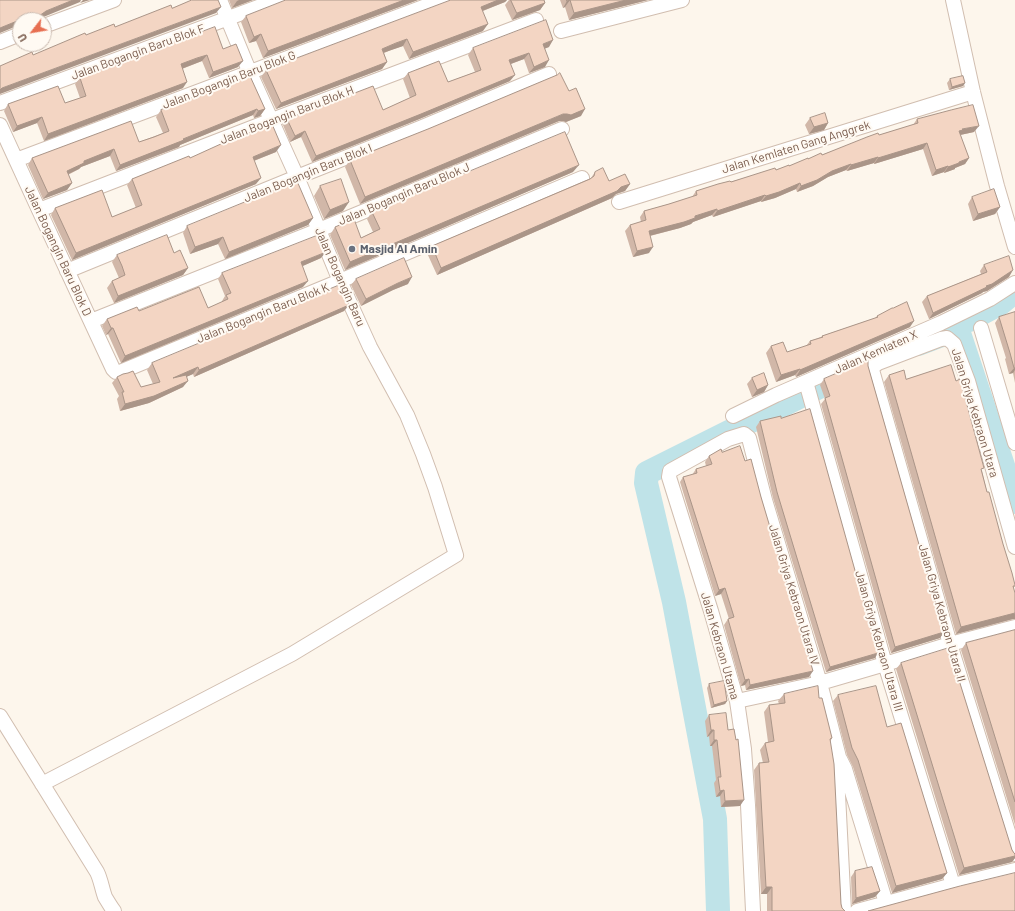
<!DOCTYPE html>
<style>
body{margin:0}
#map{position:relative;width:1015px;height:911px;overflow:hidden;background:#fdf6ec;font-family:Barlow,sans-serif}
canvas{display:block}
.north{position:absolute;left:12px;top:12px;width:40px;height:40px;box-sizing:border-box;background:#fffaf3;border:1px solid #cabbb1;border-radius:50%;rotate:239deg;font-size:11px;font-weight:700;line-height:16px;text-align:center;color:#7a5c4d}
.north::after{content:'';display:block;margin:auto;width:14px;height:18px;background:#e76f51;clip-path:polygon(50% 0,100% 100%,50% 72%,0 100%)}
</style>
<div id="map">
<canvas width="1015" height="911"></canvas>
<div class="north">U</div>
</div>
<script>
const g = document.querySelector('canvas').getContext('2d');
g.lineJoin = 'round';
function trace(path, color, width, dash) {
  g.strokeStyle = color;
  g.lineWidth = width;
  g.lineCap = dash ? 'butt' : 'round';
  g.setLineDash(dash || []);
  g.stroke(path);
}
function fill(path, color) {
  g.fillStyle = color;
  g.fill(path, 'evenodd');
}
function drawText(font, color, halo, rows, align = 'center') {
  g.font = font + ' Barlow,sans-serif';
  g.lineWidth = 4;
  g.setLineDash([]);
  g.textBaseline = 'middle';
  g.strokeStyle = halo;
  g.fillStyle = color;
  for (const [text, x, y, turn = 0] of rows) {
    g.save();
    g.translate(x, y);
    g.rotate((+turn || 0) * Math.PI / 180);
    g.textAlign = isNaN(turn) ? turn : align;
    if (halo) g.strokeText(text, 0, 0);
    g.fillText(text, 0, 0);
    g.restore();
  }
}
trace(new Path2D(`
 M956,324l59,178
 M918,344l29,-11 9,-9 13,-4 32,-17 14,-12
 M718,911l-3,-92 -41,-217 -28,-119 1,-10 202,-101`), '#bfe3e8', 24);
const minor = new Path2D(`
 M953,0l20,92 24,94 18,61
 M44,26l70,-26
 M561,31l121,-31
 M0,42l20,-8
 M0,103l277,-103
 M0,125l39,85 74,159 3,3h4l220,-91 242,-103
 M16,160l426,-160
 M619,202l354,-110
 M39,210l233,-90 264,-100
 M67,271l230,-94 123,-49 129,-54
 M91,321l228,-91 243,-101
 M981,328l34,115
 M806,382l79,282 68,221
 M733,416l43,-21 165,-72 49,-24 25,-16
 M1015,547l-47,-166 -14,-37 -7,-6 -6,1 -63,24 -4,3 -2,4 78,274 65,210
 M737,701l83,-18 65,-19 65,-20 65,-17
 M0,716l97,156c4,8 5,17 8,25 3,5 6,10 9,14
 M840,759l5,10 41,134
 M42,784l250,-130 164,-99 -21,-68 -12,-33 -16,-39 -37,-68 -30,-66 -43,-104 -47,-104 -30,-73
 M753,911l-5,-106 -4,-56 -7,-48 -26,-90 -42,-134 1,-6 58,-32 16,-5 5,4 16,62 55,183 19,74 -2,18 7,136
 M857,911l96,-26 62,-15`);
trace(minor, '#d1beb0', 16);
trace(minor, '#fff', 14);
fill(new Path2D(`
 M229,0h24l-21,8z
 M285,0h133l-155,58 -7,-17 -7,2 -8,-21 5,-6 39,-15z
 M450,0h57l-2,2 -22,9v20l-74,28 -6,-13 -12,4 -7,3 3,9 -5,7 -106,40 -15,-32 5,-7 184,-69z
 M509,0h35l1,3 -5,7 -28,10 -7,-15z
 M560,0h88l-79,20 -4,-13 -2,1z
 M549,47l-4,1v19l-16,6 -5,-14 -13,5 -1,17 -93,39 -105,42 -11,-25 -11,5 -7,-17 4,-6 96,-9 27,-12 -7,-19 5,-6 40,9 27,-10 -7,-17 5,-7z
 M223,49l15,18 -29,11 -7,-17 -20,8 1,19 -139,53 -7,-18 -24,9 -9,-21 4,-7 57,-1 15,-5 -5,-14 5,-6z
 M950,79l13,7 -14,4 -2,-7z
 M265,109l-5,7 -6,2 -1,-3 -73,30 -1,2 -63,24 -6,-15 -29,11 -2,2 -11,6 4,8 -5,7 -24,9 -15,-34 4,-7 107,-16 24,-9 -7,-16 5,-7z
 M581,116l-15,6 -3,-1h-4l-199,83 -15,-37 5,-7z
 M810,118l18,5 -4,7 -15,4 -4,-9z
 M917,119l57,13 -14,3 9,23 -4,6 -10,4v1l-11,4v-1l-12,4 -9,-27 -49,15v-1l-27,8 -1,-1 -18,7 -15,9 -16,6 -1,-3 -21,9 -14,4v-1l-48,16 -1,-2 -19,7 -2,2 -11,4 -30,8 -1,17 -16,4 -8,-26 5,-6 11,-3 -1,-5 4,-6 25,-7 23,-7 4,-6 93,-25 90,-31 34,-10z
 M276,152l-22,9 2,23 -184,76 -21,-45 4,-7 57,9 24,-9 -9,-23 5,-6 58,-21z
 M573,172l-228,98 -15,-35 5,-8 26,11 12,-6 -6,-13 5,-7z
 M595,172l14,9 21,3 -5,7 -9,3 -4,4 -175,77 -10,-22 5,-7 159,-68z
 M320,186l23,25 -19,8 -10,-23z
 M972,197l28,10 -5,7 -22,7 -5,-17z
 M313,218l-5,7 -83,34 -7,-15 -28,10 -7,-21 4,-7z
 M174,253l14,15 -5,7 -69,28 -7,-15 5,-7 7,-3 -7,-16 5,-7z
 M321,258l-19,8 1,21 -182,76 -13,-29 -2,1 -4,-9 5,-7 32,-8 69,-3 14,-6v-1l3,-5 -7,-17 4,-6z
 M984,265l25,12 -22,14 -4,1 -1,1 -53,26 -7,-17 5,-6 54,-22 -1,-3z
 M356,279l52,5 -15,6 -32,16 -10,-21z
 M349,305l-5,6 -150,66 -1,-3 -7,3 -3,10 -34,16 -29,8 -3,-12 2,-3 -7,-13 5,-6 24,10 12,-3 -6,-14 5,-7z
 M1015,312v71l-2,-10 -4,1 -4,-15 1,-1 -11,-35 4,-6z
 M877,316l33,11 -114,50 -1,-2 -19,7 -10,-29 5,-7 16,6 19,-6 4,-5 11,-4 1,-1 53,-18z
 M868,366l76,266 -4,6 -49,15 -70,-249 4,-5 -5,-14 4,-6z
 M889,375l17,4 76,92 5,21 28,94 -2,2v31l-57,15 -72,-252z
 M752,378l16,7 -4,7 -12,5 -5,-13z
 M760,421l115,237 -49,14 -53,-174 -17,-71z
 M722,452l23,9 16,36 48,180 -63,13 -1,-5 -4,1 -17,-61 4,-6h1l-8,-25 -6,2 -35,-114 3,-5 9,-2 4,-6 10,-3 -1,-4 4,-6z
 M1015,630v195l-54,-175 5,-7z
 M901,663l111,187 2,3 1,1v4l-3,4 -53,13 -63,-206z
 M709,684l18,17 -2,3 -14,4 -4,-20z
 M784,694l35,4 13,40 -2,4 11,162 1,4 3,3h-78v-17h-6l-7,-124 5,-7h4l-3,-13 5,-7 3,-1 -4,-30 5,-7 10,-1 -1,-3z
 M838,695l49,32 60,146 -5,6 -50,14 -39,-126 -6,-12 -14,-54z
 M709,715l31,91 -19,1 -1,-11 -4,1 -2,-14 2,-3 -4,-34h-2l-1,-10 -2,1 -2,-16z
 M855,871l25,20 -5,6 -23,7 -1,-27z`), '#d1b7a8');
fill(new Path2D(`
 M73,0h8l-1,2 -39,16 -2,2h-19v6h-3l-17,7v-5l2,-1 20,-8 24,-8z
 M83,0h7l-10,3z
 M239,0h14l-21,8 5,-7z
 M404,0h14l-155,58 5,-7z
 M498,0h9l-2,2 -28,11 4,-6z
 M570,0l-5,7 -2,1 4,-7z
 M626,0h22l-79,20 5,-7z
 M545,3l-5,7 -28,10 5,-7z
 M221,7l-5,6 -216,81v-4l2,-2z
 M488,24l-5,7 -74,28 4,-7z
 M261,34l-5,7 -7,2 5,-6z
 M407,39l-4,7 -26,9 5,-6z
 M553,40l-4,7 -10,4 4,-7z
 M529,53l-5,6 -19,7 4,-6z
 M207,55l-5,6 -26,10 5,-7z
 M549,60l-4,7 -16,6 5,-6z
 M243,61l-5,6 -29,11 4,-6z
 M387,62l-5,7 -106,40 5,-6z
 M515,75l-5,6 -93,39 -105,42 4,-6z
 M187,82l-4,6 -139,53 4,-7z
 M965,83l-2,3 -14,4 3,-3z
 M257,109l-4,6 -73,30 -1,2 -63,24 4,-6z
 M265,109l-5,7 -6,2 4,-7z
 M585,109l-4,7 -15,6 -3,-1h-4l-199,83 5,-7 198,-83z
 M42,117l-5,6 -24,9 4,-6z
 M828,123l-4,7 -15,4 5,-7z
 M979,126l-5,6 -14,3 -1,-4 3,-2z
 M305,131l-4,6 -11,5 5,-6z
 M927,143l-4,6 -49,15 4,-6z
 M281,145l-5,7 -28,11 5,-6z
 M114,149l-4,7 -29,11 -2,2 -17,8 5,-6 17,-10z
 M878,157l-4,6 -27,8 4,-6z
 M969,158l-4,6 -10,4v1l-11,4 4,-6z
 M851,164l-5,6 -18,7 -15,9 -16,6 4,-6 31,-15z
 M579,165l-6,7 -228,98 5,-8z
 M948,166l-4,6 -12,4 4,-6z
 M261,178l-5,6 -184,76 4,-7z
 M72,183l-5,7 -24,9 5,-6z
 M800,183l-4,6 -21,9 -14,4 5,-6z
 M630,184l-5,7 -9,3 -4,4 -175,77 4,-7 180,-81z
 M765,195l-4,6 -48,16 4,-6z
 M349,202l-6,9 -19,8 6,-9z
 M1000,207l-5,7 -22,7 5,-7z
 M717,209l-5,6 -19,7 -2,2 -11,4 -35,9 4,-6z
 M313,218l-5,7 -83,34 4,-7z
 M223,237l-5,7 -28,10 5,-7z
 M653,247l-4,6 -16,4 4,-6z
 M326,252l-5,6 -25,11 5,-7z
 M188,268l-5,7 -69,28 4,-7z
 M1013,270l-4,7 -22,14 -4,1 -1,1 -53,26 4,-6 53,-27z
 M412,277l-4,7 -15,6 -32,16 5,-7 32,-16z
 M308,281l-5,6 -182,76 4,-7z
 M349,305l-5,6 -150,66 5,-7z
 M914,321l-4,6 -114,50 4,-7z
 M111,328h2l-5,6 -2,1z
 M198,367l-5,7 -25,11 5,-7z
 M1014,368h1v2l-2,3 -4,1z
 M800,369l-5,6 -19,7 5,-7z
 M188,381l-5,6 -34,16 -29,8 5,-7z
 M768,385l-4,7 -12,5 5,-7z
 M725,588l-4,6 -6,2 4,-6z
 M1015,613v6h-2l-57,15 5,-7z
 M944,632l-4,6 -49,15 4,-6z
 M878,653l-3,5 -49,14 4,-5z
 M813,671l-4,6 -63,13 4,-5z
 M749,679l-4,6 -4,1 4,-6z
 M727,701l-2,3 -14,4 3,-3z
 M711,730h3l-5,6 -2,1z
 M714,740h3l-5,6h-2z
 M724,790l-4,6 -4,1 4,-6z
 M744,800l-4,6 -19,1 4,-6z
 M1015,856v2l-3,4 -53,13 5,-7z
 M947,873l-5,6 -50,14 4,-7z
 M766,887h6l-5,7h-6z
 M880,891l-5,6 -23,7 4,-6z`), '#aa9588');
const building = new Path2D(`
 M0,0h73l-27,11 -4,3 -14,6 -2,-1h-4l-22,9z
 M192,0h26l3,7 -219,81 -2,2v-24l32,-14 1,3 52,-22 1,2 28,-11 1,3 56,-22 1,3z
 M286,0h118l-136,51 -7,-17 -7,3 -8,-21z
 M451,0h47l-17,7 7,17 -75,28 -6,-13 -11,4 -14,6 5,13 -106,41 -15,-33z
 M511,0h33l1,3 -28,10z
 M567,0h59l-52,13 -4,-13 -3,1z
 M546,20l7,20 -10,4 6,16 -15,7 -5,-14 -20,7 6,15 -94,39 -105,42 -11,-25 -10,5 -8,-17 86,-33 10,24 33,-15 -8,-22 31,-12 9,21 33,-12 -8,-22z
 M215,27l8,22 13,-5 7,17 -30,11 -6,-17 -10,3 -16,6 6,18 -139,52 -6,-17 -25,9 -9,-22 50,-18 7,17 21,-7 -6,-18z
 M560,73l9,18 7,-3 9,21 -14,6 -4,-1h-4l-198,83 -15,-37 78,-31 129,-54z
 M250,76l15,33 -7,2 -1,-2 -74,30 1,1 -64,25 -6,-16 -30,12v2l-17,8 5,12 -24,10 -16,-35 99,-37 8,21 15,-5 15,-6 -8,-21z
 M963,76l2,7 -13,4 -2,-8z
 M973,105l6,21 -17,3 1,1 -4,1 10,27 -10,4v1l-11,4v-1l-12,4 -9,-27 -49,15v-1l-27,8v-1l-19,7 -15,9 -16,6 -1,-3 -21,9 -13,4 -1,-1 -48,16v-2l-22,7v2l-11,4 -35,9 4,16 -16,4 -7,-26 16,-5 -2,-9 25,-7 28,-9 -1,-4 22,-7 12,-3 1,1 44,-14 1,2 13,-5v1l19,-8v1l13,-6 1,2 45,-18 11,-4 1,2 39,-12 -1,-4 34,-9z
 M825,113l3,10 -14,4 -4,-9z
 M272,124l9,21 -28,12 8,21 -185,75 -21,-45 47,-18 10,27 30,-12 -10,-26 57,-23 1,2 33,-15z
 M565,132l14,33 -229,97 -15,-35 19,-8 7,19 19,-9 -8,-17z
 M603,168l6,13 16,-7 5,10 -9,3 -4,4 -176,77 -9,-22 158,-67 4,-3 1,-4z
 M341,179l8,23 -19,8 -10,-24z
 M297,181l16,37 -84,34 -6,-15 -28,10 -8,-21z
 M994,189l6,18 -22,7 -6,-17z
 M167,235l7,18 6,-3 8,18 -70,28 -6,-15 13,-6 -3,-9 -5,-11z
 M319,235l7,17 -25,10 7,19 -183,75 -12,-28h-2l-4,-9 30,-12 2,4 60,-24 9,21 20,-9 -2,-4 5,-2 -9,-20z
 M1009,256l4,14 -21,14 -6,2 1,1 -54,26 -6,-17 60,-24 -3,-7z
 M404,258l8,19 -14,6 -32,16 -10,-20z
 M340,285l9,20 -150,65 -1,-3 -25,11 13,-3 2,6 -34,15 -29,8 -3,-12h2l-7,-15 6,-3 5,-1 5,-2 8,16 19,-5 -8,-19z
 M907,302l7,19 -114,49v-1l-19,6 -10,-29 12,-4 4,10 24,-8 -1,-3 13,-4 -1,-1 56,-19 -1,-1 15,-8h1z
 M1015,312v56h-1l-4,-15 -11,-36z
 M868,360v6l76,266 -49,15 -70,-249 5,-2 -6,-17z
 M951,365l5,16 4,-2 24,89 -3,1 6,23h2l14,52 9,29 3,12v1h-2l2,7v20l-54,14 -72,-252 15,-5 2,9z
 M764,373l4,12 -11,5 -5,-12z
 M810,409l68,244 -48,14 -53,-175 -17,-71 21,-5v2z
 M740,446l5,15 6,-2 10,38 52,174 -63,14 -1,-6 -4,1 -17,-61 6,-2 -9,-29 -6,2 -36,-113 14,-4 -1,-4 16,-5 -3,-8 12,-7 1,3z
 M1015,630v172l-49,-159z
 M949,648l63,202 2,3 1,1v2l-51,12 -63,-205z
 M724,681l3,20 -13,4 -5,-21z
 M818,686l1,12h3l10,40 -2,1 4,25 7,140 1,4 3,3h-73v-24h-6l-7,-124 10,-1 -4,-19 9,-2 -5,-36 16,-2 -1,-9z
 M876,686l11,41 14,-4 46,150 -51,13 -38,-126 -6,-12 -14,-53z
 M726,713l2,17 6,-1 2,11 2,-1 6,61 -19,1 -1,-11 -4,1 -2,-14h3l-4,-37h-3v-10h-3l-2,-15z
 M872,867l8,24 -24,7 -1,-27z
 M1015,873v38h-147l92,-25z`);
fill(building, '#f3d5c3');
trace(building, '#aa9588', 1);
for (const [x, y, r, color] of [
 [352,249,4,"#6b7280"]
]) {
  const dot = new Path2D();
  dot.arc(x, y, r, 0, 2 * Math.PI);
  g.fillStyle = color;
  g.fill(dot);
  trace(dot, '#fffaf3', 1.5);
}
drawText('12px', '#7a5c4d', '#fffaf3', [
 ["Jalan Bogangin Baru Blok F",138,52,-20],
 ["Jalan Bogangin Baru Blok G",229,80,-21],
 ["Jalan Bogangin Baru Blok H",287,115,-21],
 ["Jalan Kemlaten Gang Anggrek",796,147,-17],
 ["Jalan Bogangin Baru Blok I",308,173,-22],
 ["Jalan Bogangin Baru Blok J",404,194,-23],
 ["Jalan Bogangin Baru Blok D",58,251,65],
 ["Jalan Bogangin Baru",340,277,66],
 ["Jalan Bogangin Baru Blok K",263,313,-22],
 ["Jalan Kemlaten X",876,352,-24],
 ["Jalan Griya Kebraon Utara",975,413,73],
 ["Jalan Griya Kebraon Utara IV",794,595,73],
 ["Jalan Griya Kebraon Utara II",942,613,74],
 ["Jalan Griya Kebraon Utara III",879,641,74],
 ["Jalan Kebraon Utama",720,646,74]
]);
drawText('bold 12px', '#5b616d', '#fffaf3', [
 ["Masjid Al Amin",360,249]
], 'left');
</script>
